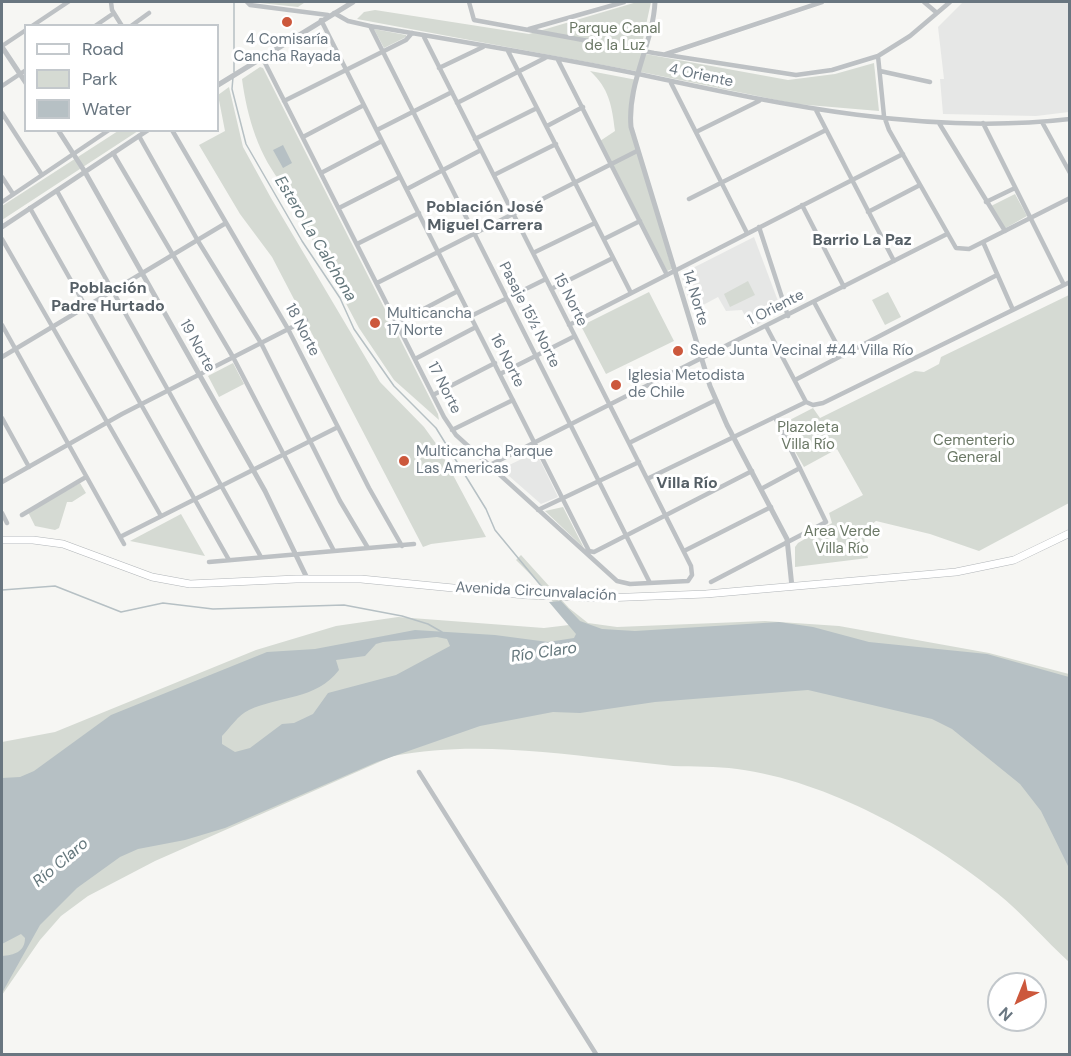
<!DOCTYPE html>
<meta charset="utf-8">
<style>
body{margin:0}
#map{position:relative;width:1071px;height:1056px;overflow:hidden;background:#f6f6f3;font-family:"DM Sans",sans-serif}
canvas{display:block}
.frame{position:absolute;inset:0;border:3px solid #697680;pointer-events:none}
.legend{position:absolute;left:24px;top:24px;width:195px;height:108px;box-sizing:border-box;background:#fff;border:2px solid #c3c8cc;margin:0;padding:8px 10px;list-style:none;font-size:18px;color:#697680}
.legend li{display:flex;align-items:center;gap:12px;height:30px}
.legend b{width:30px;border:2px solid #c3c8cc}
.north{position:absolute;left:987px;top:972px;width:60px;height:60px;box-sizing:border-box;background:#fff;border:2px solid #c3c8cc;border-radius:50%;rotate:223deg;font-size:16px;font-weight:700;line-height:24px;text-align:center;color:#697680}
.north::after{content:'';display:block;margin:auto;width:21px;height:27px;background:#cc583c;clip-path:polygon(50% 0,100% 100%,50% 72%,0 100%)}
</style>
<div id="map">
<canvas width="1071" height="1056"></canvas>
<div class="frame"></div>
<ul class="legend">
<li><b style="height:8px;background:#fff"></b>Road</li>
<li><b style="height:16px;background:#d5dad3"></b>Park</li>
<li><b style="height:16px;background:#b6c0c4"></b>Water</li>
</ul>
<div class="north">N</div>
</div>
<script>
const g = document.querySelector('canvas').getContext('2d');
g.lineJoin = 'round';
function fill(path, color) {
  g.fillStyle = color;
  g.fill(path, 'evenodd');
}
function trace(path, color, width, dash) {
  g.strokeStyle = color;
  g.lineWidth = width;
  g.lineCap = dash ? 'butt' : 'round';
  g.setLineDash(dash || []);
  g.stroke(path);
}
function drawText(font, color, halo, rows, align = 'center') {
  g.font = font + ' "DM Sans",sans-serif';
  g.lineWidth = 6;
  g.setLineDash([]);
  g.textBaseline = 'middle';
  g.strokeStyle = halo;
  g.fillStyle = color;
  for (const [text, x, y, turn = 0] of rows) {
    g.save();
    g.translate(x, y);
    g.rotate((+turn || 0) * Math.PI / 180);
    g.textAlign = isNaN(turn) ? turn : align;
    if (halo) g.strokeText(text, 0, 0);
    g.fillText(text, 0, 0);
    g.restore();
  }
}
fill(new Path2D(`
 M963,2h105l1,110 -33,4 -93,-2 -3,-35h4l-6,-52z
 M754,237l27,72 -2,4 -28,15 -9,-18 -16,1 -8,-14 -26,14 -11,-37z
 M536,452l22,45 -17,7 -40,-35z`), '#e6e7e6');
fill(new Path2D(`
 M251,2h62l-9,1 -6,4z
 M637,2h14l-11,51 148,27 47,-6 39,-11 5,48 -83,-7 -150,-31 -289,-54 7,-7 11,-2 154,24z
 M374,29l32,6v2l-22,11z
 M260,67l3,1 175,346 1,6 -45,-40 -35,-52 -75,-142c-25,-29 -37,-69 -42,-107z
 M590,71l47,9 -8,40 43,149 -5,2 -67,-130 15,-10c-3,-25 -6,-43 -25,-60z
 M229,87l14,60 28,51 109,184 44,45 13,18 49,92 -55,7 -8,3 -151,-290 -32,-43 -41,-69 26,-14 -7,-36z
 M118,131h20l-136,89v-14z
 M1015,194l12,22 -23,13 -13,-23z
 M748,281l7,14 -25,12 -6,-13z
 M649,292l25,49 -68,33 -25,-48z
 M888,292l13,25 -16,8 -13,-25z
 M1069,295v208l-90,48 -49,-17 -54,-13c-16,12 -12,19 -8,37l-73,9v-20l3,-4 34,-20 -3,-10 34,-18 -26,-46 -33,18 -24,-42 33,-17 7,10 95,-47 9,1 15,-8 2,-7z
 M233,363l11,21 -25,13 -11,-21z
 M80,483l6,10 -14,9h-5l-8,26 -4,2 -20,-4 -7,-14z
 M563,507l21,41 -39,-37z
 M181,514l24,42 -75,-15z
 M521,555l48,53 19,15 29,4 148,-6 74,5 150,27 80,21v288c-24,-22 -46,-48 -72,-69 -71,-57 -169,-112 -260,-124 -21,-3 -43,-2 -64,-3 -21,-2 -42,-5 -63,-7 -72,-8 -145,-17 -217,-3l-238,105 -67,35 -27,20 -21,24 -38,55v-253l53,-10 201,-82 80,-24 62,-9 146,11 25,-3 -28,-40 -25,-25z`), '#d5dad3');
fill(new Path2D(`
 M283,145l9,18 -9,5 -10,-18z
 M561,601l19,20 22,8 33,2 144,-9 34,5 56,15 118,12 82,23v191l-28,-57 -21,-27 -68,-55 -20,-10 -124,-29 -153,12 -75,11 -27,-1 -73,14 -103,36 -152,66 -40,12 -47,9 -18,8 -43,31 -37,37 -38,68v-37c12,-1 23,-4 23,-18l-4,-4 -19,10v-166l18,-1 14,-6 77,-56 156,-63 48,-3 100,-19 80,5 53,7 26,-4 2,-4 -27,-32zM437,637l10,2 3,7 -54,29 -68,18 -15,21 -19,9 -12,1 -32,24 -15,4 -13,-8v-8c8,-8 16,-21 27,-26 30,-14 67,-10 90,-40l-3,-10 29,-4 11,-12 7,-2z`), '#b6c0c4');
trace(new Path2D(`
 M234,72v-70
 M233,77l-1,12 14,55 56,97 38,57 14,31 40,57 42,42 50,81 9,21 52,63
 M2,590l53,-4 66,26 42,-9 50,6 131,-4 58,11 26,8 14,8`), '#b6c0c4', 1.5);
const primary = new Path2D(`
 M2,540h31l30,4 89,33 38,7 106,-5h65l164,16 79,3 102,-4 250,-22 58,-12 56,-27`);
trace(primary, '#b1b5b8', 8);
trace(new Path2D(`
 M111,2l1,8 10,16
 M247,2l3,3 78,10
 M469,2l5,18 180,33 142,22 36,-5 46,-14 32,-20 40,-34
 M924,2l13,11
 M334,13l14,8 22,5c89,15 179,30 268,48 141,30 286,62 432,45
 M321,20l268,531 5,1 158,-81
 M32,26l36,-24
 M95,26l19,-13
 M131,26l18,-13
 M370,26l280,557
 M529,29l95,-27
 M2,46l24,-16
 M508,51l123,242
 M666,54l156,-52
 M878,56l6,60 5,14 67,118 13,1 101,-51
 M262,57l182,360 12,18 161,146 13,3 58,-3 4,-6 -1,-9 -268,-531
 M558,60l109,215
 M439,68l44,-21
 M880,71l50,11
 M671,83l76,150
 M2,86l24,-16
 M284,101l122,-61 6,-7
 M457,103l88,-45
 M816,110l78,151
 M2,113l40,62
 M1042,122l28,51
 M939,123l66,108
 M983,123l81,162
 M547,126l36,-19
 M172,130l116,199 81,159 33,58
 M377,130l75,-38
 M696,132l63,-31
 M139,136l59,105 63,102 79,158 28,47
 M303,137l61,-32
 M475,139l62,-31
 M113,153l120,204 101,194
 M321,173l61,-32
 M494,175l62,-31
 M2,177l11,17
 M407,189l74,-39
 M57,191l204,366
 M689,199l137,-69
 M2,202l107,-72
 M986,202l29,-14
 M802,205l42,82
 M30,208l199,352
 M339,208l61,-31
 M868,212l52,-27
 M759,227l29,89
 M2,239l159,277
 M604,239l36,-18
 M983,242l30,68
 M357,244l62,-31
 M533,253l62,-30
 M377,283l260,-132
 M551,289l62,-31
 M814,302l29,54
 M471,316l75,-37
 M397,323l61,-32
 M2,325l122,219
 M569,325l334,-171
 M766,326l40,76
 M2,357l224,-134
 M415,359l61,-32
 M500,374l75,-38
 M795,380l202,-105
 M433,395l62,-32
 M2,418l27,49
 M452,430l61,-30
 M629,443l87,-43
 M488,466l459,-232
 M647,479l159,-77 7,3 10,-2 247,-121
 M2,482l120,-68 184,-94
 M761,489l39,-21
 M538,510l101,-48
 M2,513l5,10
 M22,515l64,-38
 M120,537l218,-110
 M684,551l87,-44
 M209,562l205,-18
 M711,582l115,-60 -51,-105
 M419,772l177,282`), '#bdc1c4', 4.5);
trace(new Path2D(`
 M655,2c-2,42 -28,81 -24,125l79,259 17,39 60,114 5,48
 M2,47l24,36
 M218,85l135,-83
 M58,130l27,42 180,319 42,87
 M2,227l146,-97`), '#bdc1c4', 5);
trace(primary, '#fff', 7);
for (const [x, y, r, color] of [
 [287,22,6,"#cc583c"],
 [375,323,6,"#cc583c"],
 [678,351,6,"#cc583c"],
 [616,385,6,"#cc583c"],
 [404,461,6,"#cc583c"]
]) {
  const dot = new Path2D();
  dot.arc(x, y, r, 0, 2 * Math.PI);
  g.fillStyle = color;
  g.fill(dot);
  trace(dot, '#fff', 2);
}
drawText('15px', '#6b7866', '#fff', [
 ["Parque Canal",615,29],
 ["de la Luz",615,46],
 ["Plazoleta",808,428],
 ["Villa Río",808,445],
 ["Cementerio",974,441],
 ["General",974,458],
 ["Area Verde",842,532],
 ["Villa Río",842,549]
]);
drawText('15px', '#697680', '#fff', [
 ["4 Comisaría",287,40,"center"],
 ["Cancha Rayada",287,57,"center"],
 ["Multicancha",387,314],
 ["17 Norte",387,331],
 ["Sede Junta Vecinal #44 Villa Río",690,351],
 ["Iglesia Metodista",628,376],
 ["de Chile",628,393],
 ["Multicancha Parque",416,452],
 ["Las Americas",416,469]
], 'left');
drawText('15px', '#697680', '#fff', [
 ["4 Oriente",701,76,12],
 ["14 Norte",695,298,73],
 ["15 Norte",570,300,63],
 ["1 Oriente",776,308,-27],
 ["Pasaje 15½ Norte",529,315,63],
 ["18 Norte",302,330,62],
 ["19 Norte",197,346,61],
 ["16 Norte",507,361,63],
 ["17 Norte",444,388,63],
 ["Avenida Circunvalación",536,592,3]
]);
drawText('bold 16px', '#555f66', '#fff', [
 ["Población José",485,208],
 ["Miguel Carrera",485,226],
 ["Barrio La Paz",862,241],
 ["Población",108,289],
 ["Padre Hurtado",108,307],
 ["Villa Río",687,484]
]);
drawText('italic 16px', '#64777c', '#fff', [
 ["Estero La Calchona",315,239,59],
 ["Río Claro",544,653,-8],
 ["Río Claro",61,863,-40]
]);
</script>
